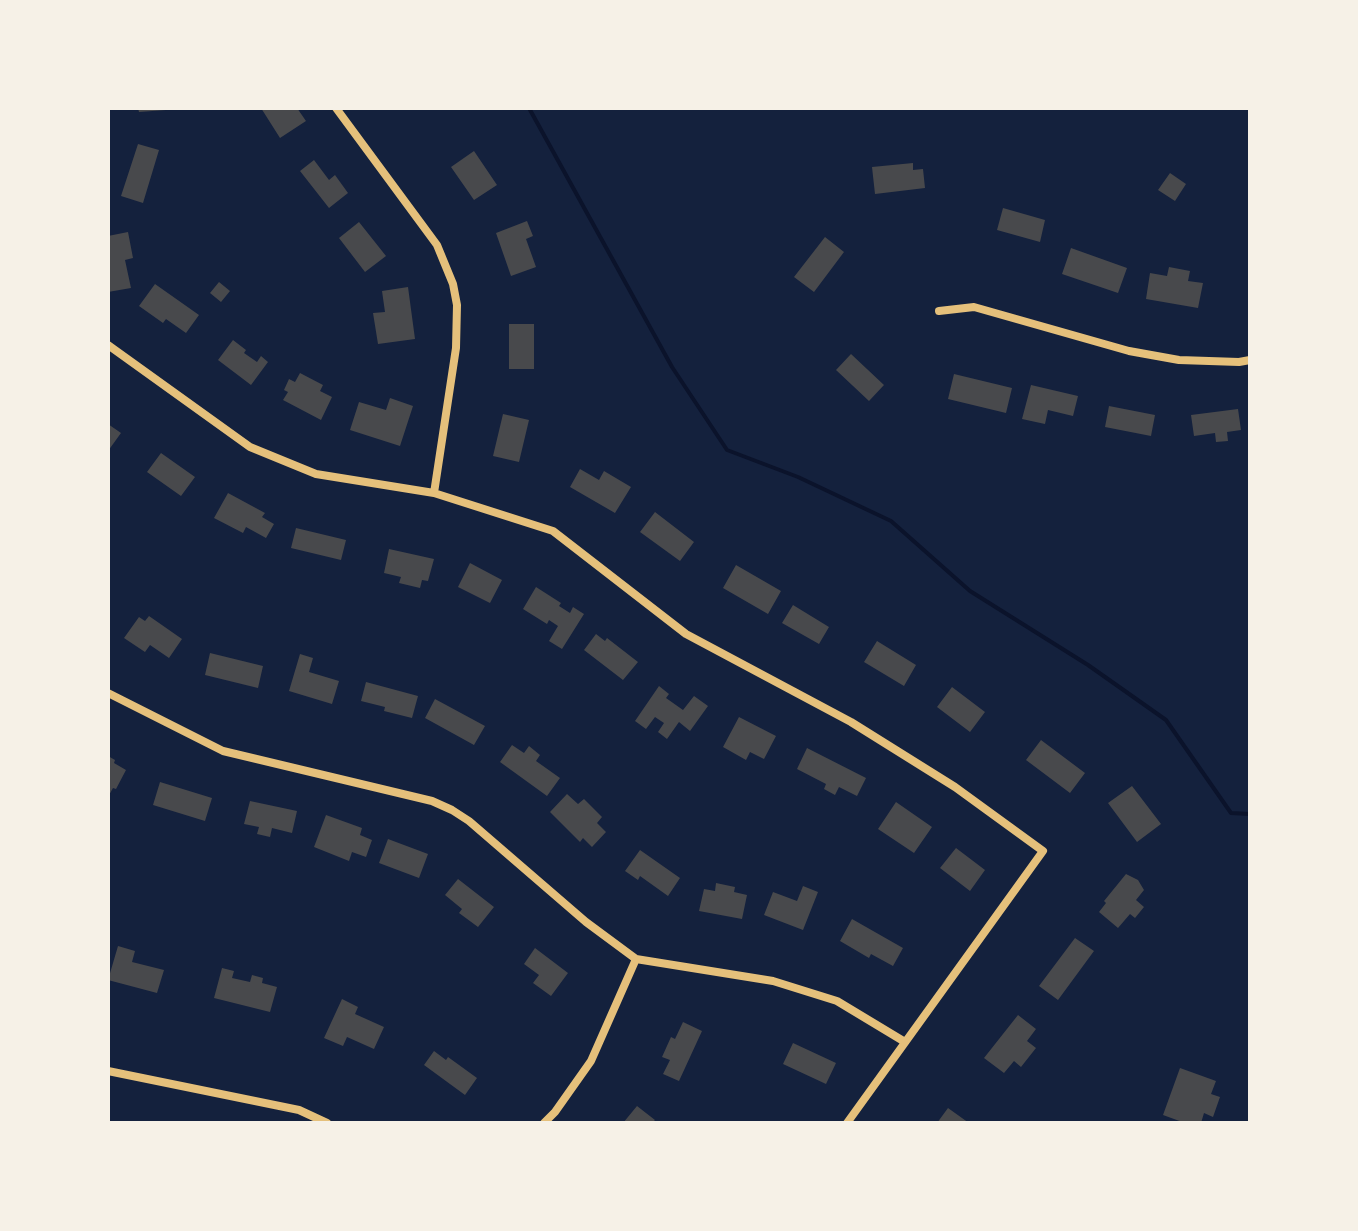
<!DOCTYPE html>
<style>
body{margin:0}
#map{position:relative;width:1358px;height:1231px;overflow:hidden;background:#14213d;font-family:"IBM Plex Sans",sans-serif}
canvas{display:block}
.frame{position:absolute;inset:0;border:110px solid #f6f1e7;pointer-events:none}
</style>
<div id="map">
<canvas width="1358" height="1231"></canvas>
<div class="frame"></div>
</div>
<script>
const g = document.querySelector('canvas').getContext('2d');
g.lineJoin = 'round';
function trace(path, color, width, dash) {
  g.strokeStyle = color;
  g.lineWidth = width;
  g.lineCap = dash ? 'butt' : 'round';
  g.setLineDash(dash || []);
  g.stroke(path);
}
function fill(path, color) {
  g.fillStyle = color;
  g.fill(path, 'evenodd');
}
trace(new Path2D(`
 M529,108l143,259 55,83 71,27 93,44 79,70 118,74 78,55 65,93 19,1`), '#0b132b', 4);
fill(new Path2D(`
 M138,108h27l1,2 -27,2z
 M261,108h36l9,13 -26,17z
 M138,144l21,6 -16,53 -22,-7z
 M474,151l23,34 -23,15 -23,-33z
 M314,160l15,20 6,-5 13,18 -19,15 -29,-37z
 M913,163v7l10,-1 2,19 -50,6 -3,-27z
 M1170,173l16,11 -11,17 -17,-11z
 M1003,208l42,12 -5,22 -43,-12z
 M527,221l6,15 -7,3 10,28 -25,9 -15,-43z
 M359,222l27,34 -21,16 -26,-34z
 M128,232l5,26 -8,2 6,28 -23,4v-56z
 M825,237l19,15 -30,40 -20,-15z
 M1071,248l56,20 -9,25 -56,-19z
 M1169,267l21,4 -2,10 15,2 -5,25 -52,-9 4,-26 17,3z
 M219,282l11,9 -9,11 -11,-9z
 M155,284l44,31 -13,18 -20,-14 -3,4 -24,-17z
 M408,287l7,52 -37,5 -5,-31 12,-1 -3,-21z
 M509,324h25v45h-25z
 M233,340l13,10 -2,3 13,9 4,-6 7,6 -17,23 -33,-25z
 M851,354l33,31 -15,16 -33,-31z
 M300,373l23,12 -3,6 12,6 -11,23 -38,-20 5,-8 -4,-2 5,-11 6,3z
 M954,374l58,14 -6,25 -58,-14z
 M1031,385l47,11 -5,20 -25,-6 -3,14 -23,-5z
 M390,398l23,8 -13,40 -50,-16 9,-28 27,8z
 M1109,406l46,9 -4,21 -46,-9z
 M1238,409l3,21 -14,2 1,9 -12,1 -1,-9 -21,3 -3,-21z
 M503,414l26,6 -10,42 -26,-6z
 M108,424l13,9 -13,18z
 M161,453l34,24 -14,19 -34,-24z
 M580,469l19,11 5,-9 27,16 -16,26 -45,-26z
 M228,493l37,20 -3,4 12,7 -8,14 -20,-11 -3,6 -29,-15z
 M655,512l39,30 -14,19 -40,-29z
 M296,528l50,12 -5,20 -50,-12z
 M389,549l45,10 -6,22 -6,-1 -2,8 -21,-5 2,-6 -17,-4z
 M470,563l32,17 -12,23 -32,-16z
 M736,565l45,26 -13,23 -45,-26z
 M536,587l25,16 -2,3 11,7 3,-6 11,7 -22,35 -13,-8 9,-15 -9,-6 -2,4 -24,-15z
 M793,605l36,22 -10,17 -37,-21z
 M149,616l33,23 -13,19 -19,-13 -5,7 -21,-14 15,-21 6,4z
 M596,634l9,7 2,-3 31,24 -15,18 -39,-30z
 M877,641l39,24 -12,21 -40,-24z
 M210,653l53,13 -5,22 -53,-13z
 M300,654l13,4 -4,14 30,9 -7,23 -43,-13z
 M366,682l52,14 -6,22 -28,-7 1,-4 -24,-6z
 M659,686l10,8 -3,4 17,12 11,-14 14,10 -18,25 -11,-9 -12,17 -9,-7 6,-9 -9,-6 -9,12 -11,-8z
 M952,687l33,25 -15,20 -33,-25z
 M435,699l50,27 -11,19 -49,-27z
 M739,717l37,19 -12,23 -14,-7 -4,8 -23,-13z
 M1041,740l44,33 -15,20 -44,-33z
 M512,745l12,8 5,-7 11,9 -4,6 24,17 -13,18 -47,-34z
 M807,748l59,30 -9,18 -18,-9 -4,8 -11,-6 2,-5 -29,-15z
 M108,756l7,4 -1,3 12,7 -10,19 -3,-1 -5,9z
 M160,782l52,16 -7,23 -52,-16z
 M1132,786l29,38 -24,18 -29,-39z
 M567,794l11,10 6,-5 18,18 -5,6 9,9 -14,15 -9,-9 -3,4 -30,-30z
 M250,801l47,10 -5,22 -20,-5 -2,9 -13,-3 2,-7 -15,-3z
 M896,802l36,25 -18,26 -36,-24z
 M326,815l36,13 -2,7 12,5 -6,17 -14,-5 -3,9 -35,-14z
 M388,839l40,15 -9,24 -40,-15z
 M956,848l29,22 -15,21 -30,-23z
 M640,850l40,28 -12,18 -28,-20 -2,4 -13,-9z
 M1126,874l12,6 6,10 -8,10 8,7 -9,11 -5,-4 -12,14 -19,-16 7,-9 -2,-2z
 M458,879l36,28 -16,20 -19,-14 3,-4 -17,-14z
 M716,883l19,4 -1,5 13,3 -5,24 -43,-8 5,-22 11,2z
 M803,886l15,6 -15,38 -39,-15 9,-23 24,9z
 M852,919l51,29 -10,18 -22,-12 -2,4 -29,-17z
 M1075,938l19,13 -36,49 -19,-14z
 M118,946l17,5 -3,11 32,8 -7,23 -49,-13z
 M535,948l33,25 -17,23 -18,-13 6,-8 -15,-11z
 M222,968l12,3 -2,7 18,4 2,-7 11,3 -1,5 15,4 -7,25 -56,-14z
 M342,999l16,8 -3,7 29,13 -10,22 -27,-12 -4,9 -19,-8z
 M1018,1015l18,14 -9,12 9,7 -15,19 -7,-6 -10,12 -20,-15z
 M683,1022l19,9 -23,50 -16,-7 7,-14 -8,-3 9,-20 4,2z
 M793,1043l43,20 -10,21 -43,-20z
 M434,1051l12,9 2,-3 29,21 -12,17 -41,-30z
 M1180,1068l36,13 -5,13 9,3 -7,20 -9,-4 -3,10h-16l-22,-8z
 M637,1106l18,14 -3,3h-29z
 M948,1108l21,15h-32z`), '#48494c');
trace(new Path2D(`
 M336,108l101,137 16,39 4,21 -1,43 -22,145
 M939,311l35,-4 155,44 50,9 60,2 11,-2
 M108,345l142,102 66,27 118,19 119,38 133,103 165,88 104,65 88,64 -196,272
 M108,693l115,58 209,50 20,9 17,11 117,101 50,37 137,22 64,20 68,41
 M108,1071l191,39 28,13
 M544,1123l11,-11 36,-51 45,-102`), '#e5c07b', 8);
</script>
